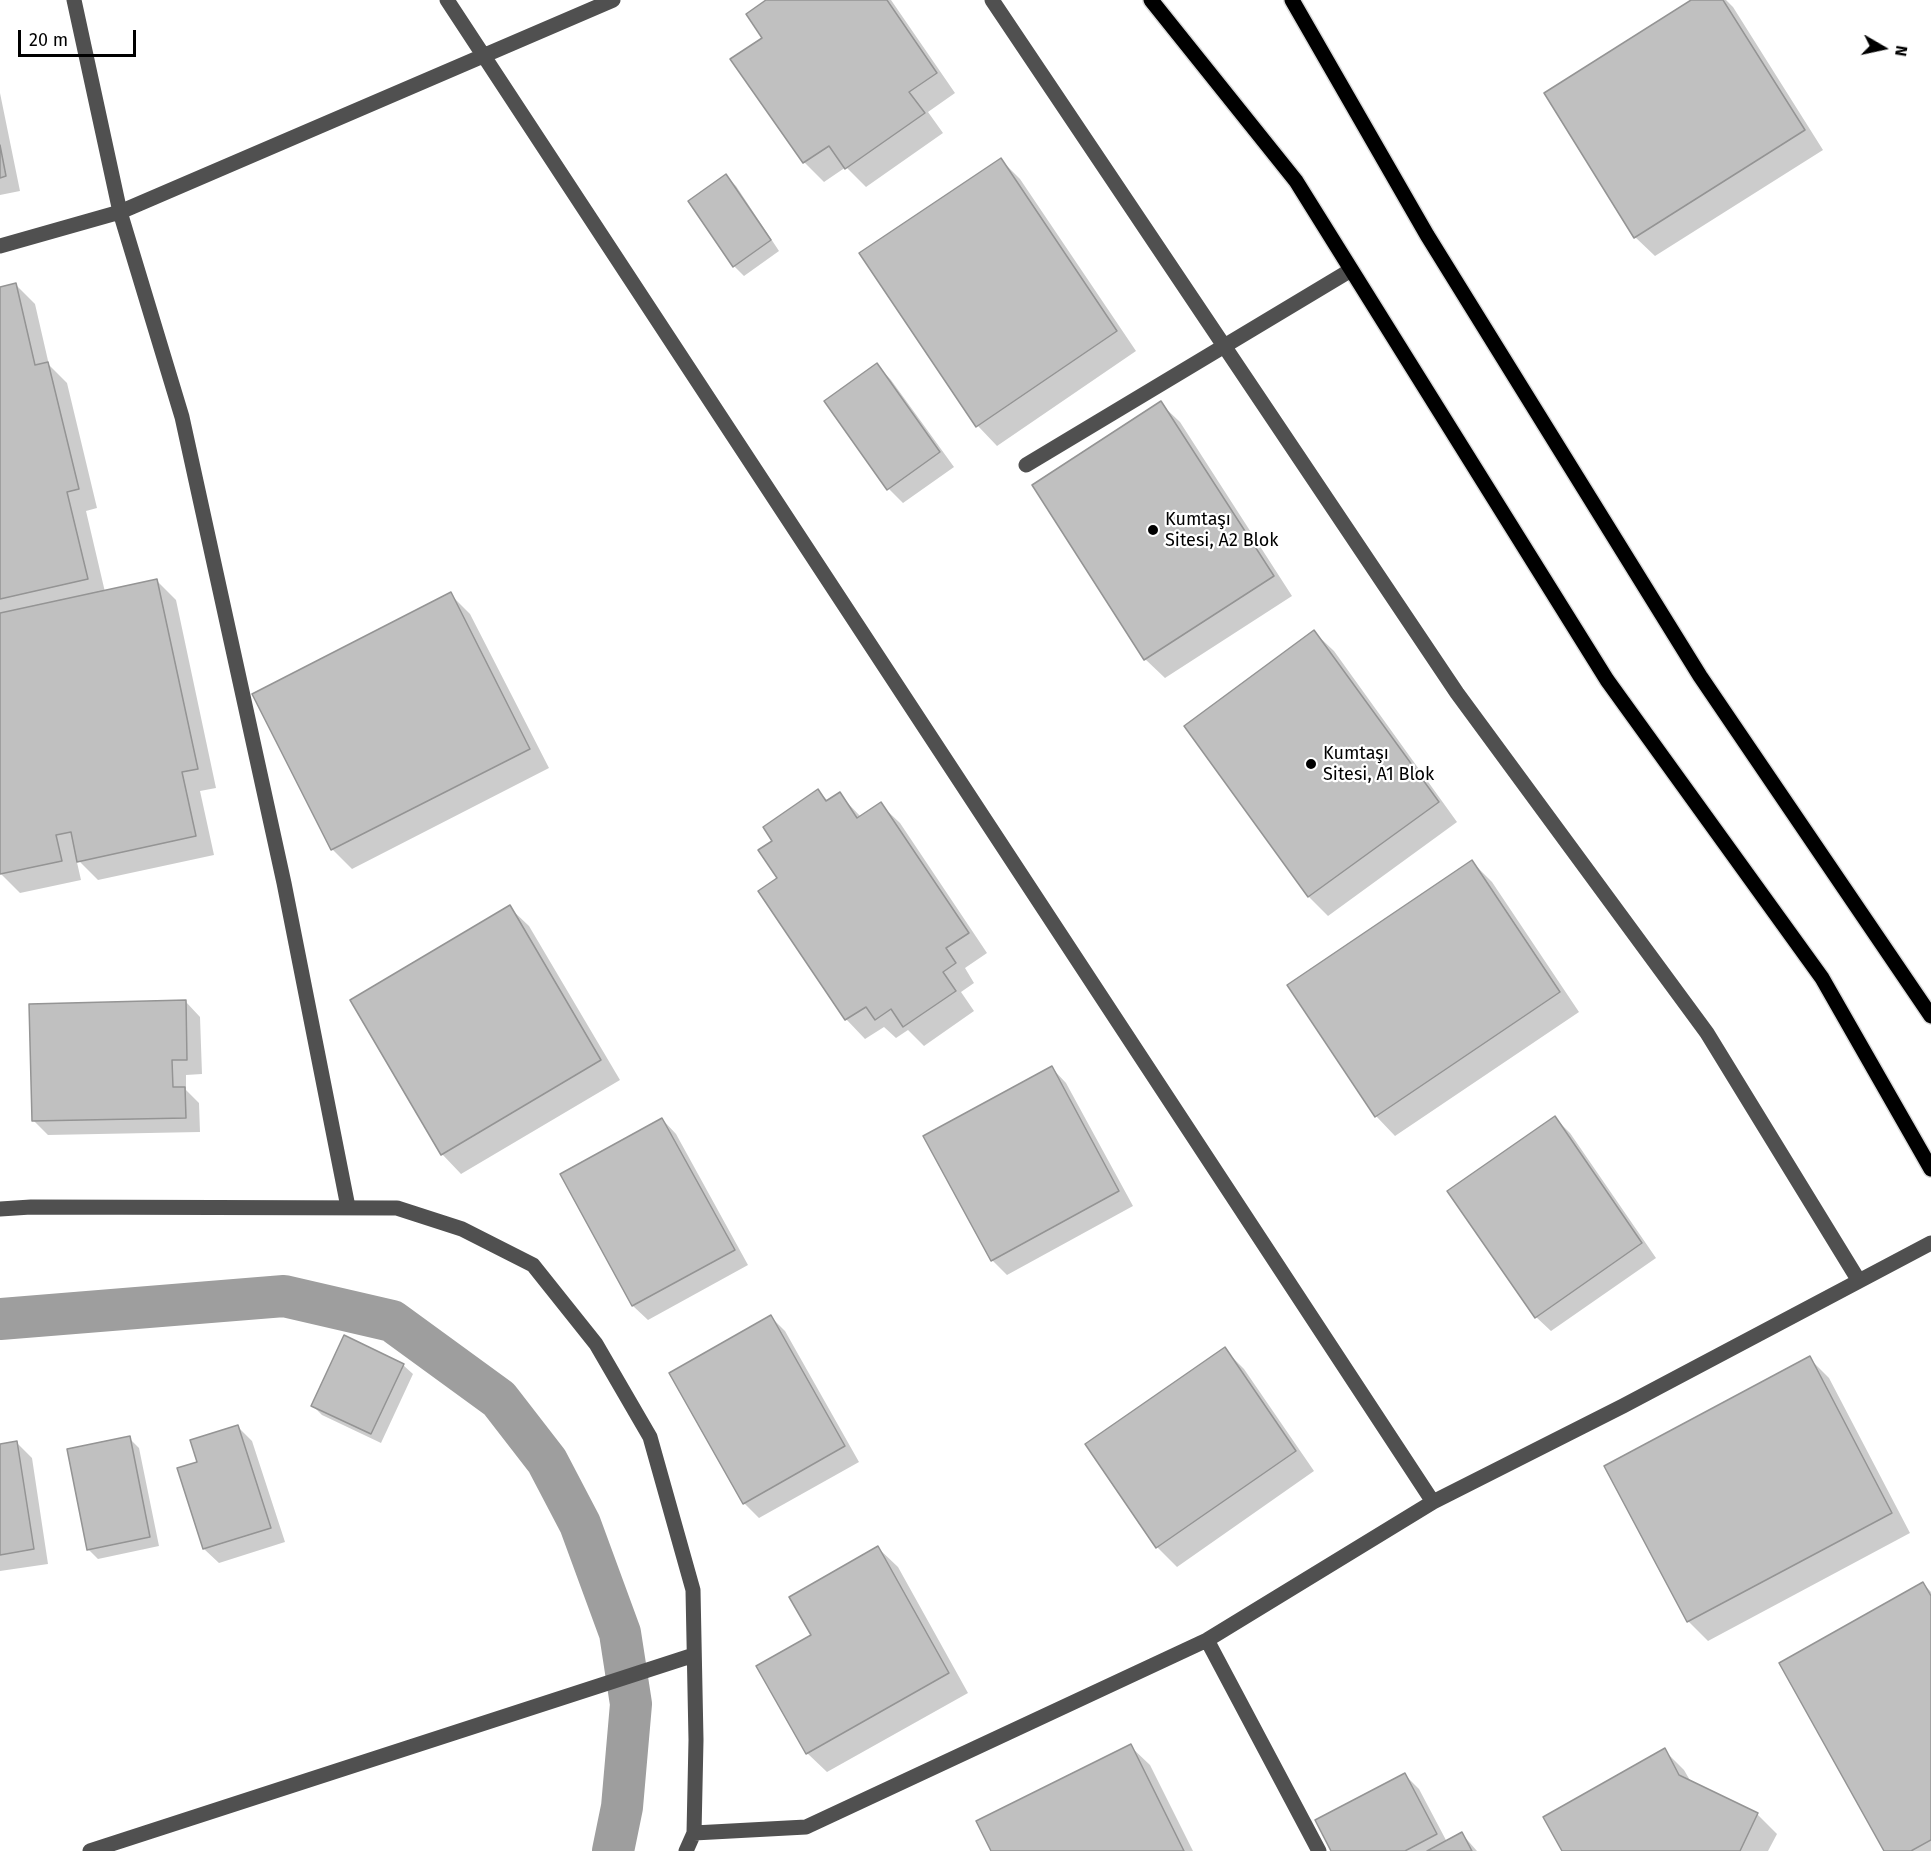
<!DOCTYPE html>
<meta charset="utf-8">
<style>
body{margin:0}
#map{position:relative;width:1931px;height:1851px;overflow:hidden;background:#fff;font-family:"Fira Sans",sans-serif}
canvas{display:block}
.north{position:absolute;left:1853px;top:18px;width:60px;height:60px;-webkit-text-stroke:4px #fff;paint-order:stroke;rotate:99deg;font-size:16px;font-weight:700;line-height:24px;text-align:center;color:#000}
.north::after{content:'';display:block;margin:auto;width:21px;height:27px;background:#000;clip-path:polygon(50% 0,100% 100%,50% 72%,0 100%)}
.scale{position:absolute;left:18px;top:30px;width:118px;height:27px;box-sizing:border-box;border:3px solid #000;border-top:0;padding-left:8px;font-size:18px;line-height:21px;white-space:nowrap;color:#000;-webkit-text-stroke:4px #fff;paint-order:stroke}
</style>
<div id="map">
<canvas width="1931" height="1851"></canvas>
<div class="north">N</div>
<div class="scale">20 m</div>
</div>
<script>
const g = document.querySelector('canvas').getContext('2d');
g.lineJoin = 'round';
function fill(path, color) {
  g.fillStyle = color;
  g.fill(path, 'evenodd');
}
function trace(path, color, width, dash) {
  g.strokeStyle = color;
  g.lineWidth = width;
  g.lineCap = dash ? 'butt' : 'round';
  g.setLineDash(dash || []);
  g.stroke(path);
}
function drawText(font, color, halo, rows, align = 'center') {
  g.font = font + ' "Fira Sans",sans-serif';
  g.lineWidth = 4.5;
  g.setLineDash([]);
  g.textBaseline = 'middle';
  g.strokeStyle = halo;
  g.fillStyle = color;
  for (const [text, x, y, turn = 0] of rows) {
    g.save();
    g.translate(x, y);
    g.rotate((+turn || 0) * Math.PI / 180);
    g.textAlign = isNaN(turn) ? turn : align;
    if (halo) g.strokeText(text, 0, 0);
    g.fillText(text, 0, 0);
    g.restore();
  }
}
fill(new Path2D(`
 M768,0h123l64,93 -27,19 15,21 -77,54 -20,-20 -22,15 -20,-20 -71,-102 31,-22z
 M1694,0h32l7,7 90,143 -168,106 -20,-19z
 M0,93l20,98 -20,4z
 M1000,159l20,20 116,172 -139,95 -19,-20 -117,-173z
 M726,176l10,10 43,65 -35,25 -10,-10z
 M16,285l19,19 14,61 18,18 30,125 -11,3 19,81 51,-12 20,20 40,188 -16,3 14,64 -116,25 -22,-22 5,22 -61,13 -19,-19 -1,-4v-581z
 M877,365l14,15 63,87 -51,36 -14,-14z
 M1160,403l20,19 112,174 -127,82 -20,-19z
 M450,594l20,20 79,154 -197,101 -20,-20z
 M1314,632l20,19 123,171 -129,94 -19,-19 -123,-171z
 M818,791l11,11 10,-8 22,23 19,-13 20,19 87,130 -22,15 9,15 -13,9 13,19 -50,35 -16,-16 -12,8 -12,-11 -19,12 -19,-20 -67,-140 -5,-38z
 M1472,862l20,20 87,130 -184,124 -19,-20z
 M509,907l20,19 91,154 -159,94 -19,-20z
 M186,1002l14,15 2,57 -16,1v15l13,13 1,29 -152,3 -15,-15z
 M1052,1068l14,15 67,123 -126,69 -15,-15z
 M1555,1118l15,15 86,125 -105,73 -15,-14z
 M662,1119l14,15 72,131 -100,55 -15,-14 -71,-131z
 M771,1317l14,14 74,131 -100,56 -15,-15z
 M1224,1349l20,20 70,102 -137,96 -20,-20 -70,-102z
 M1809,1358l20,20 81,155 -202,108 -20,-20 -82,-155z
 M403,1365l10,9 -32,69 -59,-28 -10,-10z
 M237,1426l15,15 33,101 -66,21 -15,-14 -5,-86z
 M129,1438l10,10 20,98 -61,13 -10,-10z
 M17,1443l15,15 16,106 -48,7v-125z
 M878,1548l20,19 70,126 -141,79 -20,-19 6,-117z
 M1923,1583l8,9v259h-45z
 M1130,1746l20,19 43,86h-201z
 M1664,1750l20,20 7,12 66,32 20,20 -9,17h-204z
 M1405,1775l14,14 28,53 15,-8 15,17h-144z`), '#0003');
trace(new Path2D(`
 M0,1319l284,-23 108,25 107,78 48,62 33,63 40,109 11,71 -9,103 -9,44`), '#9e9e9e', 42);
const building = new Path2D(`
 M766,0h121l50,73 -28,19 16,21 -80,56 -16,-23 -26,17 -73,-104 32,-21 -16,-24z
 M1691,0h32l82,130 -171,108 -90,-145z
 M0,145l6,31 -6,2z
 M1001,158l116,173 -141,96 -117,-174z
 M726,174l45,66 -38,27 -45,-66z
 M16,283l19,82 13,-3 31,127 -12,3 21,87 -88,20v-312z
 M877,363l63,89 -53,38 -63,-89z
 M1161,401l113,175 -130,84 -112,-175z
 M157,579l41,190 -16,3 14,64 -119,26 -6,-30 -15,3 6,26 -62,13v-261z
 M451,592l79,157 -199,101 -79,-156z
 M1314,630l125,172 -131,95 -124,-171z
 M818,789l8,12 14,-9 17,26 24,-16 88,131 -23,15 10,15 -13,9 13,19 -53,36 -12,-18 -16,11 -9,-13 -21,13 -87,-129 19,-13 -19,-28 14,-9 -9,-14z
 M1472,860l88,132 -185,125 -88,-132z
 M510,905l91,155 -160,95 -91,-155z
 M186,1000l1,60h-15l1,27h12l1,31 -154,3 -3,-117z
 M1052,1066l67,125 -128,70 -68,-125z
 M1555,1116l87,127 -107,75 -88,-127z
 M662,1118l73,132 -103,56 -72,-132z
 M771,1315l74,131 -102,58 -74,-131z
 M344,1335l60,29 -33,70 -60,-28z
 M1225,1347l71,104 -140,97 -71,-104z
 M1810,1356l82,157 -205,109 -83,-156z
 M238,1425l33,103 -68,21 -26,-81 20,-6 -7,-22z
 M130,1436l20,101 -63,13 -20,-101z
 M17,1441l17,108 -34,6v-111z
 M878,1546l71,127 -143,81 -50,-88 55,-31 -22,-38z
 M1923,1582l8,14v244l-20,11h-27l-105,-188z
 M1131,1744l53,107h-193l-15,-30z
 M1665,1748l14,27 79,38 -18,38h-178l-19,-34z
 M1405,1773l32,61 -32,17h-74l-16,-31z
 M1462,1832l10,19h-45z`);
fill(building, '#c0c0c0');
trace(building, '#949494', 1.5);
const major = new Path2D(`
 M1151,0l145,181 311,499 215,298 109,191
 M1292,0l135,235 273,441 231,340`);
trace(major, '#dbdbdb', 18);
trace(new Path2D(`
 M74,0l46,212 62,205 102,466 64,324
 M447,0l986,1502
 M992,0l465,693 250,340 152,248
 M0,246l120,-34 493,-212
 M1026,465l325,-195
 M0,1209l31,-2 366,1 65,21 71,36 63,79 54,93 43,153 3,150 -2,93 -8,18
 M1207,1640l112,211
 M694,1833l112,-6 401,-187 226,-138 190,-96 308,-163
 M90,1851l604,-196`), '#505050', 15);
trace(major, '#000', 15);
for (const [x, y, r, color] of [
 [1153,530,6,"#000"],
 [1311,764,6,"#000"]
]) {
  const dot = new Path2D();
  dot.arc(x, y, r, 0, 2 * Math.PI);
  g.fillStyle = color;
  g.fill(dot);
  trace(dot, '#fff', 2);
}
drawText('18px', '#000', '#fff', [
 ["Kumtaşı",1165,520],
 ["Sitesi, A2 Blok",1165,541],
 ["Kumtaşı",1323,754],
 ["Sitesi, A1 Blok",1323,775]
], 'left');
</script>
